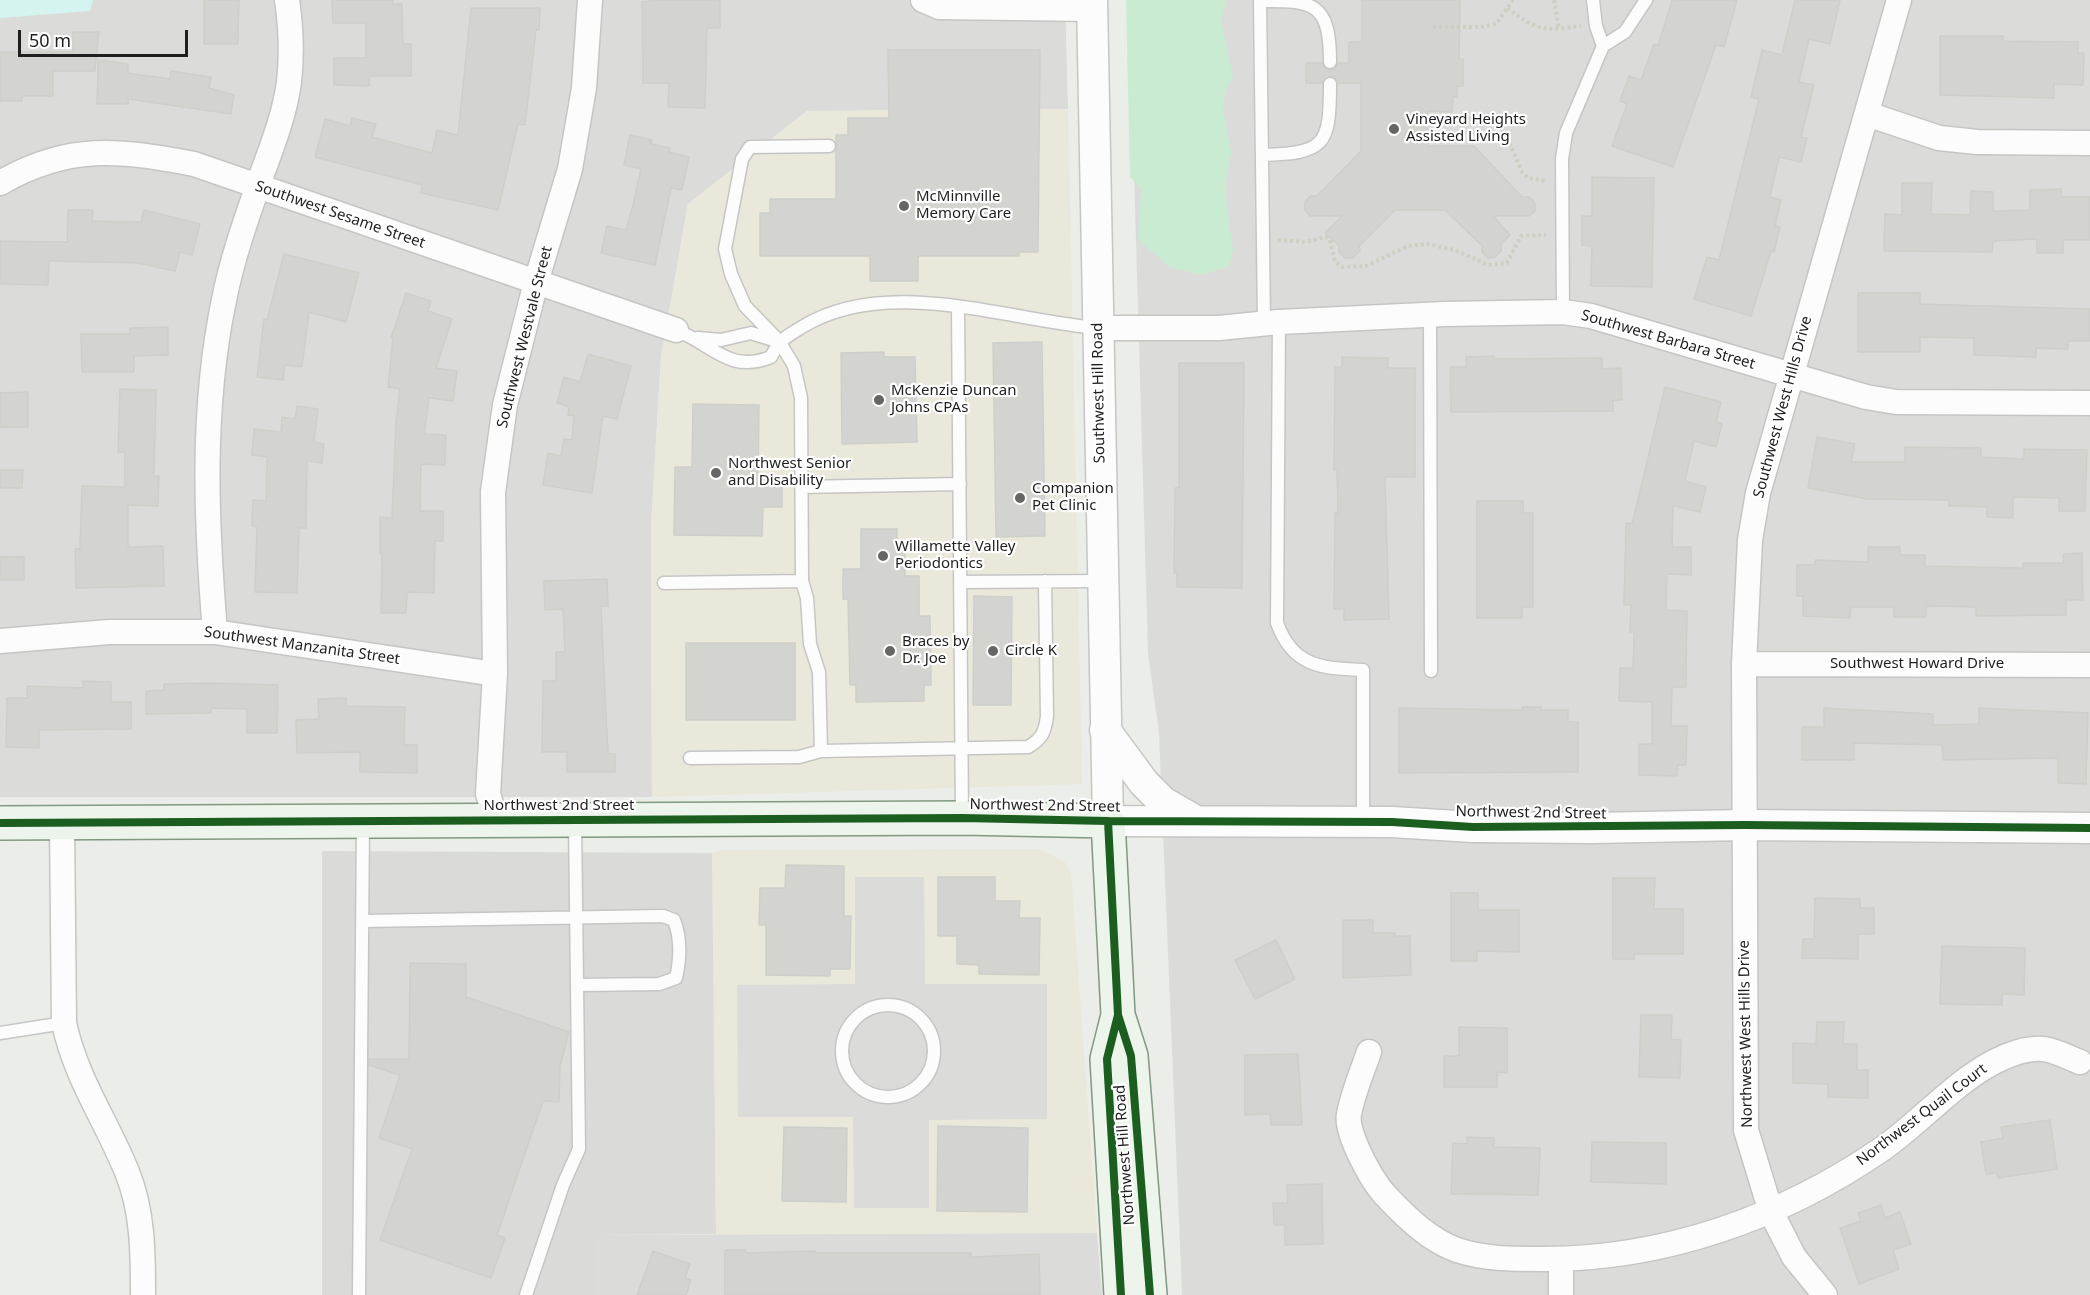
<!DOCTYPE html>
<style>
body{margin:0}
#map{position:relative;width:2090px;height:1295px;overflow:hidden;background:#eaede8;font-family:"Noto Sans",sans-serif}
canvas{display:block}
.scale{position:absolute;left:18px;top:30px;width:170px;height:27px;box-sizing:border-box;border:3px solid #1f1f1f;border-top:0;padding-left:8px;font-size:18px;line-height:21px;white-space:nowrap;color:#1f1f1f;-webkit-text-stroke:4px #fff;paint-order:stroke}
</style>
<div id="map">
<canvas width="2090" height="1295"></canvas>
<div class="scale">50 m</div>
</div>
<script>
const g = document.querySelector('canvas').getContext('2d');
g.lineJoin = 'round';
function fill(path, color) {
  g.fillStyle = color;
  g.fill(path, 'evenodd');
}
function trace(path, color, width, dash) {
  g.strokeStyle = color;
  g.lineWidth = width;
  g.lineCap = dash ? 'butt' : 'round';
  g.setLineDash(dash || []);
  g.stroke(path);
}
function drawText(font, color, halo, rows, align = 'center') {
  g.font = font + ' "Noto Sans",sans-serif';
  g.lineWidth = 4.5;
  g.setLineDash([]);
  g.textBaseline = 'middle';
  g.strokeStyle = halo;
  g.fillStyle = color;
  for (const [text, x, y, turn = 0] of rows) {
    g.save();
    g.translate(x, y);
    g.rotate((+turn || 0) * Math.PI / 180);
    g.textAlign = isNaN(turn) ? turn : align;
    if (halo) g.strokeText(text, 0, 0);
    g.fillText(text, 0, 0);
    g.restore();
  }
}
fill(new Path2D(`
 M0,0h1065l3,109 -261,2 -119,93 -27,153 -10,170 1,270h-652z
 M1129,0h961v1295h-908l-23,-562 -11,-80z
 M1097,1233l5,62h-508v-60z`), '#dbdcd9');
fill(new Path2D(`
 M1068,109l14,675 -430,13 -1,-270 10,-170 27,-153 119,-93z
 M1039,849l26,13 6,11 26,360 -381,1 -4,-381 9,-3z`), '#e9e8da');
fill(new Path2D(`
 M322,851l390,2 4,381 -122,1v60h-272z`), '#dadbd9');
fill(new Path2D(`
 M1126,0h100l-5,21 12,55 -8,16 -2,16 8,44 -6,37 8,62 -4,15 -27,9 -33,-8 -31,-28 3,-50 -11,-12z`), '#c8ebd2');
fill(new Path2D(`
 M0,0h93l-3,11 -90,7z`), '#d5f4ef');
fill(new Path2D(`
 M1243,0h72v141l-18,31 3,115 -51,1z
 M1560,0h26l3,20 -25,4z
 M1530,239h24l1,37 -24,1z
 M1389,336h53l1,94h166v61l-152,1v142l130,-1v70l-218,1v-78l21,-1z
 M1243,360h75l1,314h-160v-83l85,-1z
 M855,877h69l1,107h122v135l-118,1v88h-75l-1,-91h-115l-1,-132 118,-1z`), '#dbdcda');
const building = new Path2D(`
 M204,0h35l-1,44h-34z
 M332,0h61v4h9l1,40h8v32h-41l-1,10 -35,-1v-27h32v-35h-33z
 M658,0h62v28h-13l-2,80 -37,-1 1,-24h-26l-1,-81z
 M1362,0h98l-1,59h4v27h-6v11h-4l-1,15 -25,-1v35h47l48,51h7l6,6v8l-6,5h-36l17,19 -9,9v7l-6,6 -7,1 -6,-6v-6l-37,-36h-50l-36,36 1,5 -7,7h-8l-6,-6v-6l-14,-13 17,-17h-32l-5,-6v-8l5,-6h7l44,-45v-68h-23l-3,-6 -5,-1 -8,7h-16v-20h16l8,7 5,-1 3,-6h11v-21h13z
 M1672,0h65l-13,47 -8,-2 -43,122 -61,-21 15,-42 -7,-3 9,-25 12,4 13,-36 4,2z
 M1795,0h45l-10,44 -21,-5 -10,43 15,3 -13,52 6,1 -6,24 -22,-5 -9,40 11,3 -6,26 5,1 -6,25 -3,-1 -20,65 -57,-17 13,-42 12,3 40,-161 -8,-2 11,-47 20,5z
 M471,8h69l-1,22h-3l-11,95 -7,-1 -20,86 -77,-17 1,-8 -107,-28 10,-38 25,7 2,-8 24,6 -4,13 60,16 5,-23 21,5z
 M73,32h26l-4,39h-42v25h-31v5h-22v-49h73z
 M1940,36h63v5l75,1v11h6l-1,32 -29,-1v14l-114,-3z
 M888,50h152l-2,202h-19v4h-101v25h-48v-25h-110v-43h10v-14h66v-64h12v-17h41z
 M98,60l30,4v9l42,6 1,-8 40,6 -2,11 25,7 -3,19 -103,-15v5h-31z
 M630,135l22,5 -1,4 19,4 -1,4 20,5 -7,33 -11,-2 -16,77 -54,-12 6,-27 19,4 7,-25 8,-36 -17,-4z
 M1592,177l62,1 -2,109 -61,-1 1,-40 -10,-1v-29h10z
 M1902,183h30l-1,31 39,1 1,-24 22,1v19l37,-1v-20l31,-1 1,8h28v43h-27v13h-26v-14l-44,2 -1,11 -108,-1 1,-37 17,1z
 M68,210h25l-1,11 49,1 3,-12 56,14 -8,31 -12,-3 -5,19 -37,-8 -89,-2 -1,24 -48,-1v-43l67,1z
 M284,254l75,19 -13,49 -37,-10 -7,55 -17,-2 -2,15 -26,-3 7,-58 3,1z
 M406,293l25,8 -3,10 24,8 -16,49 21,3 -4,30 -24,-3 -5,36 22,1 -1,30 -24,-1 -1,47h23v30h-8l-1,52 -27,-1 -1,21h-25l1,-59h-2v-37l12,1 4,-95 4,-34 -12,-2 5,-49h-2z
 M1858,293h62v11l170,5v32h-22v8l-32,-1v9l-62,-2v-17l-54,-1v15h-62z
 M168,327v28l-34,1v16h-52l-1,-38h49v-6z
 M1042,342l3,194 -49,1 -3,-194z
 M884,352v5h31l2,85 -75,2 -1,-91z
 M588,354l43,12 -14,53 -14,-3 -11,77 -49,-8 5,-32 13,3 3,-17 8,1 2,-24 -6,-1 1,-8 -12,-4 7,-26 16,5z
 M1494,356v3l108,-1v11l19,-1 1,32h-9v11l-162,1 -1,-45h16v-10z
 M1342,357l46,1v10h27v109h-30l4,142 -45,1v-11h-10l1,-96h3l-1,-43h-3l1,-103h7z
 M1179,363h65l-2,225 -65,-1v-14h-3l1,-85h4z
 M1665,387l56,15 -5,20 6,2 -6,23 -22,-6 -9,40 21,6 -6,25 -27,-6 -1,41h19v28l-24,-1 -1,36 21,1 -1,76h-14l-1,39h16l-1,39h-8l-1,11 -38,-1v-31h13v-42l-33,-1 1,-33h13l1,-36h-4l1,-27h-7l2,-82 6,1z
 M120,389l36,1 -2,86h5l-1,30 -30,-1v42l35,-1 1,40 -88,2 -1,-39h5l2,-63 43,1v-35h-7z
 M28,392v35h-28v-34z
 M693,404l66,1 -1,74 24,1v27h-19l-1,29 -88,-1 1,-68h17z
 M297,406l21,3 -4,33 10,2 -2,19 -15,-2 -1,67h-7l-2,65 -42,-1 2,-65 -5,-1 1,-26 13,1 1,-44 -15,-2 2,-26 27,3 1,-15 13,2z
 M1817,437l38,7 -4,18h54v-15l76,1v9l43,2v-10l63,1 -2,61h-26v-13l-46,-1v21l-26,-1v-10l-38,-1v-6l-82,-1 -59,-11z
 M0,470h23l-1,18h-22z
 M1477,501h46v12h10v94h-11v11h-45z
 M861,529h36v15h8v32h14v40h11l1,69h-7v16l-68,1v-17h-6l-2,-86h-5v-30h18z
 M1868,547h32v8h25v11l98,2v-5h41l-1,-9 19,-1 1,47h-17v15l-90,1v-9l-50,-1v11h-32v-10h-43l-1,11 -47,-2v-20h-6v-31h18v-5l53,2z
 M0,557h24v23h-24z
 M607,579l1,27h-7l2,45 5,103h7v18h-48v-20h-25l1,-71h13v-29h9l-2,-43 -18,1 -1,-29z
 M974,596l38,1 -1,108h-38z
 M686,643h109v77h-109z
 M83,681l28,1v20h20v27l-92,1v18l-33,-1 1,-49h20v-12l56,2z
 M211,683l67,2 -1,48h-30v-24l-36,-1v5l-65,1v-23l18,-1v-6z
 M346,698v8l59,1 -1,38h13v28l-57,-1v-20l-63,1 -1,-33 23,-1 -1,-20z
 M1522,707h19v3h27v12h10v50l-179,1v-65l123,2z
 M1824,708l109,6v11l46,-1v-16l109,5 -2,71 -28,-1v-25l-115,2 -1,-15 -88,-2v17h-52v-33h22z
 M786,865l58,1v50h7l-1,53h-20v7l-64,-1v-50h-7l1,-37h25z
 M938,877h57v24h25l-1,17h21l-1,57 -60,-1v-9l-22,-1v-28h-19z
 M1613,878h42l-1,31h29v45h-49v5h-21z
 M1451,893h27v17h41v42l-42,-1v10h-26z
 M1815,898l45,1v9h14v26h-16v25l-56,-1 1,-19h11z
 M1343,920h30v13h22v3h15l1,39 -68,3z
 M1276,940l19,39 -40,20 -20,-39z
 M1942,946l83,2 -1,47 -22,-1v11l-62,-1z
 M410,963l56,1v33l103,35 -9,34 -1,36 -16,-1 -46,134 8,3 -14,40 -111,-38 32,-91 -33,-11 21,-63 -31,-10v-6h40z
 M1641,1015h31l-1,24 10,1 -1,38 -41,-1z
 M1817,1022h27l-1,22h14v26h11v28l-40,-1v-13l-35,-1v-40l23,1z
 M1459,1027l48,1v45l-10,-1v15h-53v-31h15z
 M1298,1054l4,71h-31l-1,-11 -25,1v-60z
 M2050,1120l7,49 -59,9 -1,-5 -11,1 -5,-32 22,-4 -2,-11z
 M938,1126l90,2 -1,84 -90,-1z
 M784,1127l63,1 -1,74 -64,-1z
 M1467,1137l27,1v9l46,1 -2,47 -87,-1 2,-51 14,1z
 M1592,1142l74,1v41l-75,-2z
 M1322,1184l1,60 -38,1v-20h-11l-1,-22h15l-1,-18z
 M1881,1205l4,13 15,-6 11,32 -18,6 6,19 -40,15 -19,-56 21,-7 -3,-8z
 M725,1250h21v3l69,-2v2h156v4l68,-3 1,41h-315z
 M653,1251l37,13 -5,14 6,2 -5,15h-49z`);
fill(building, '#d3d3cf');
trace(building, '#cdd0c9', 1.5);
const service = new Path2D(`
 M1260,0l4,323
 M1593,0l3,26 7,20
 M1260,1c54,-1 70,2 70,61
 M1262,155c63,-2 68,-9 68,-71
 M958,307l4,509
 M1563,312l-1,-153 4,-26 37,-87 22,-14 21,-32
 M1430,315l1,356
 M1279,322l-2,301c16,44 44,45 86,47v151
 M676,330c36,14 53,44 95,27 9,-18 15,-20 31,-30 85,-52 204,-7 296,1
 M698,338l23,2 30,-7 26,8
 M801,487l159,-3
 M960,582l143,-1
 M664,583l138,-2
 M821,751l-2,-79 -9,-28 -3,-46 -5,-17 -1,-183 -7,-32 -15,-25 -34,-35 -14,-32 -6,-25 17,-90 8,-12 79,-1
 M690,758l109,-1 22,-6 207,-4c14,-8 17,-15 19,-31l-2,-135
 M363,921l300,-5 11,4c7,18 6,40 2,58l-17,6 -82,1
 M842 1051a46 46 0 1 1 92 0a46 46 0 1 1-92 0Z
 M0,1033l64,-10
 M359,1295l4,-473
 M526,1295l37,-110 16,-36 -4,-328`);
const minor = new Path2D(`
 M923,0l16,7 153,2
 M1867,114l72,24 38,4 113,1
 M0,183c69,-40 119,-33 194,-19l482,166
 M1098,328h121l60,-6 165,-8 119,-2 28,4 275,81 30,5 194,1
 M215,632c-9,-111 -14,-222 9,-332 8,-42 24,-86 38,-126 11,-30 23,-61 27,-92 3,-27 2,-55 -2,-82
 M0,641l109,-9h106l280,42
 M1744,664l346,1
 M496,820l-8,-26 7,-120 -2,-182 12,-87 31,-123 34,-113 14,-81 6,-88
 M62,823l2,200c12,56 42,97 63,149 16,39 16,81 16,123
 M1369,1052c-7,20 -16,41 -20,62 -4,19 24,69 38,83 19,20 42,43 70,53 27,9 55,9 83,9 122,1 242,-41 342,-110 45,-31 83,-81 136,-97 28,-8 37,0 62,10
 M1561,1259v36
 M1825,1295l-31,-38 -23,-45 -25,-82 -2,-466 6,-124 8,-47 141,-493`);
const tertiary = new Path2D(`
 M1092,0l16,821 284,1 81,5 119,1 153,-3 345,3
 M1105,730l39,53 19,19 33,19`);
const secondary = new Path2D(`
 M0,823l962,-5 146,3 10,194 13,41 19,239
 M1118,1015l-11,44 14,236`);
trace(service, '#c5c6c4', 15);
trace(minor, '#c5c6c4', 27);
trace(tertiary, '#c5c6c4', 33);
trace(secondary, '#829880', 36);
trace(new Path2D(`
 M1554,0l5,29
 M1507,8c31,23 35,23 74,18
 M1433,27h48l15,-3 17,-24
 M1463,119l25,-1 13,6 21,48 6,6 18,3
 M1278,240l28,2 20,-5 4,3 5,22 8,5 23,-1 42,-20 19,-2 28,6 33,15 19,-2 14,-27 25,-1`), '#cfcfc1', 4, [3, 3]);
trace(service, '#fcfcfc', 12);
trace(minor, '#fcfcfc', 24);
trace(tertiary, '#fcfcfc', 30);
trace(secondary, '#edf4eb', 33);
trace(new Path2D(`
 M1108,821l10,194 13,41 19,239
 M0,823l962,-5 146,3 284,1 81,5 272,-2 345,3
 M1118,1015l-11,44 14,236`), '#1b5e20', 8);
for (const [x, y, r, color] of [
 [1394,129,6,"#666765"],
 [904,206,6,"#666765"],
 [879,400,6,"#666765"],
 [716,473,6,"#666765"],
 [1020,498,6,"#666765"],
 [883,556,6,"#666765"],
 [890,651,6,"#666765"],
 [993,651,6,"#666765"]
]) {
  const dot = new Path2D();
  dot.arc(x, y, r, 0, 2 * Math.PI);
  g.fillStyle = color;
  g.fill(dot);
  trace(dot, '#fff', 2);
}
drawText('15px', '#1f1f1f', '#fff', [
 ["Vineyard Heights",1406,120],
 ["Assisted Living",1406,137],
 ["McMinnville",916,197],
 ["Memory Care",916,214],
 ["McKenzie Duncan",891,391],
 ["Johns CPAs",891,408],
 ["Northwest Senior",728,464],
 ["and Disability",728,481],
 ["Companion",1032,489],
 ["Pet Clinic",1032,506],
 ["Willamette Valley",895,547],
 ["Periodontics",895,564],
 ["Braces by",902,642],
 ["Dr. Joe",902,659],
 ["Circle K",1005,651]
], 'left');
drawText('15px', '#1f1f1f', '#fff', [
 ["Southwest Sesame Street",340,215,19],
 ["Southwest Westvale Street",525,337,-76],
 ["Southwest Barbara Street",1668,340,16],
 ["Southwest Hill Road",1099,393,-91],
 ["Southwest West Hills Drive",1783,407,-75],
 ["Southwest Manzanita Street",302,646,8],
 ["Southwest Howard Drive",1917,664],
 ["Northwest 2nd Street",559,806],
 ["Northwest 2nd Street",1045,806,1],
 ["Northwest 2nd Street",1531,813,1],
 ["Northwest West Hills Drive",1746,1034,-91],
 ["Northwest Quail Court",1922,1115,-37],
 ["Northwest Hill Road",1125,1155,-94]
]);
</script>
